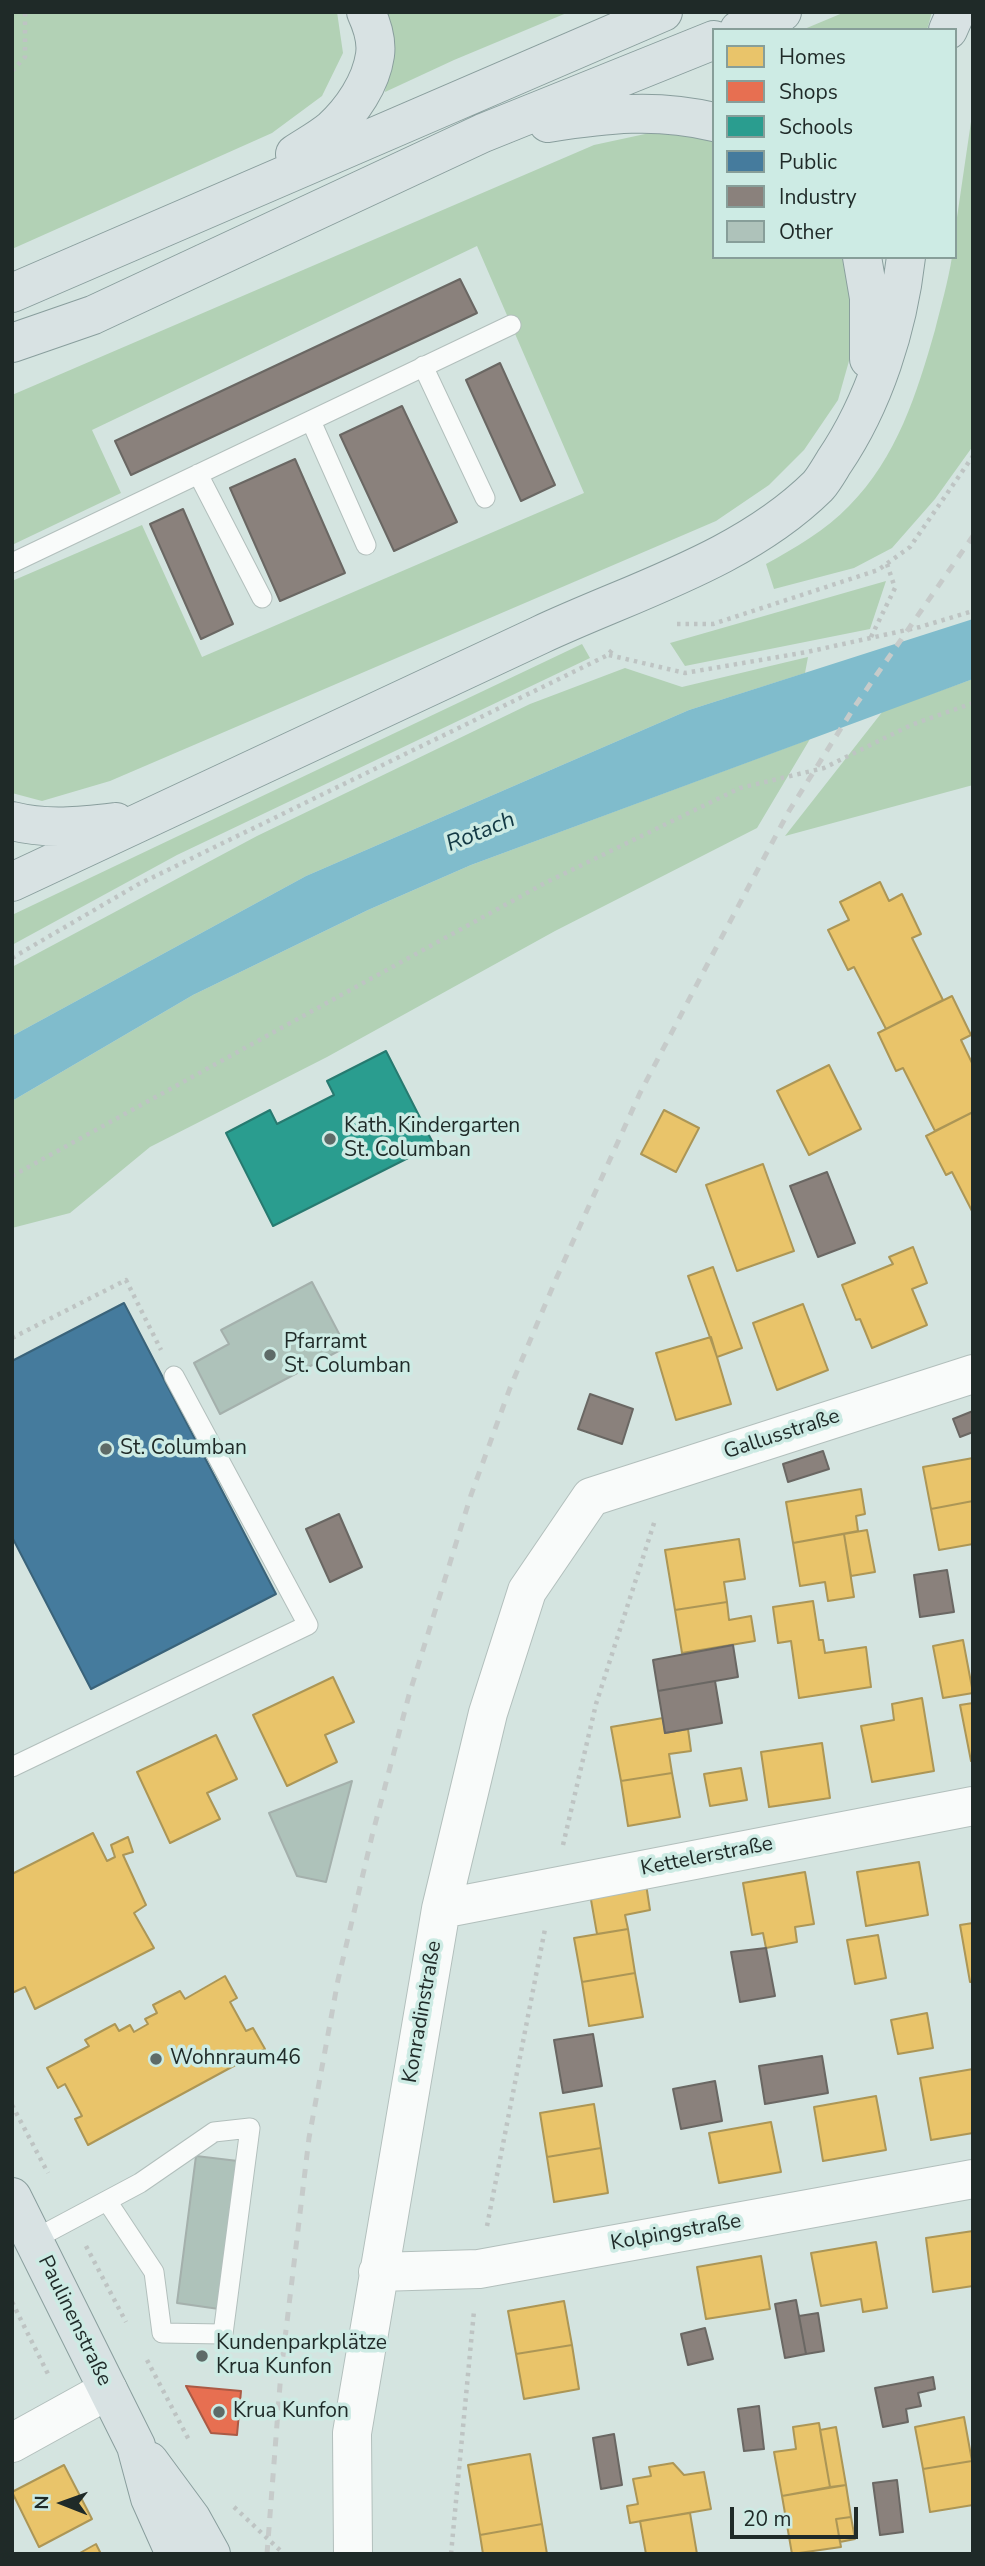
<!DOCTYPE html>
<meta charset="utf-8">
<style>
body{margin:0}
#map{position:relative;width:985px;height:2566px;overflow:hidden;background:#d4e4e0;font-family:"Nunito Sans",sans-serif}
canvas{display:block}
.frame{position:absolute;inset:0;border:14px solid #1f2a28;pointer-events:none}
.legend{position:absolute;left:712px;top:28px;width:245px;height:231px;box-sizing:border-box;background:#cdebe4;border:2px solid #879e99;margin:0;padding:9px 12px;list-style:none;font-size:21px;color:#1f2a28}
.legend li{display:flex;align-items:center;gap:14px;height:35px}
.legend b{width:35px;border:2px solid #879e99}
.north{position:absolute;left:28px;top:2468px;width:70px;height:70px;-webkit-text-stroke:5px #cdebe4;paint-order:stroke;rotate:271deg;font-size:19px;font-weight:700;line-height:28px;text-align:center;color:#1f2a28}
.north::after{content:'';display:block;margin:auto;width:24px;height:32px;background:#1f2a28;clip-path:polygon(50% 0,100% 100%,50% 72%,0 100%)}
.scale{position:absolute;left:730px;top:2507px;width:128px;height:32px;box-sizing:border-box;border:4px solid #1f2a28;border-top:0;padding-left:9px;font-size:21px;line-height:24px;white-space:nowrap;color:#1f2a28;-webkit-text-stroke:5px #cdebe4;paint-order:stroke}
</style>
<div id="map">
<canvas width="985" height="2566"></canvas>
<div class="frame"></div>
<ul class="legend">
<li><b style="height:19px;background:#e9c46a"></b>Homes</li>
<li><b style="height:19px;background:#e76f51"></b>Shops</li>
<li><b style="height:19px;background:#2a9d8f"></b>Schools</li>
<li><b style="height:19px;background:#457b9d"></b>Public</li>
<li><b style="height:19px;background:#8a817c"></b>Industry</li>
<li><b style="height:19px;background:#aec2ba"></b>Other</li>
</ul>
<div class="north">N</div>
<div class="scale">20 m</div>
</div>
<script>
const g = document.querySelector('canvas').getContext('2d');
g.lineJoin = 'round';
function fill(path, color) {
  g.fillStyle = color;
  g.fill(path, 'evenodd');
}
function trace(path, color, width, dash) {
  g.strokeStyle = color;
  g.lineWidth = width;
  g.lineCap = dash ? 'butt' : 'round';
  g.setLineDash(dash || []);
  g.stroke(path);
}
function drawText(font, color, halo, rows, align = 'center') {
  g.font = font + ' "Nunito Sans",sans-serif';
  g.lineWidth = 7;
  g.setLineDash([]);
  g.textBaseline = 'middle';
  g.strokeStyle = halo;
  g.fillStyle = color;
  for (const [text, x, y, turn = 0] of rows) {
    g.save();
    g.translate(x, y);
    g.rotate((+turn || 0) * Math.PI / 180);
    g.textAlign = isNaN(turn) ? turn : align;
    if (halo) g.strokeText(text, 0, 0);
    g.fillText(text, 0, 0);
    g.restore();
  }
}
fill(new Path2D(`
 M12,12h325l6,41 -21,43 -50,37 -260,116z
 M381,12h188l-115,48 -69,32 4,-31z
 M845,12h87l-5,18h-125z
 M973,108v338l-38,53 -43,49 -38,20 -80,21 -8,-25c29,-16 60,-34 83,-58 48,-48 68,-113 86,-176 6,-24 13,-48 17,-73h3v-26z
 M659,131l55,5v121h135l7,79 -18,64 -34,50 -35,35 -53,36 -606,260 -68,20 -30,-8v-212l130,-56 60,132 382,-164 -107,-247 -385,184 29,63 -109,52v-150l582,-250z
 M886,581l-16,48 -185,37 -15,-23z
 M582,644l8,14 -413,197 -165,90v-30z
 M808,657l-3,16 -116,37 -383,166 -294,160v-69l245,-131 273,-132 95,-36 57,19z
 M973,679v106l-188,51 98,-125z
 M810,739l-53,89 -202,103 -228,126 -177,90 -80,66 -58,15v-127l181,-106 175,-85 103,-45z`), '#b2d1b5');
fill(new Path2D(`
 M973,619v60l-502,186 -103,45 -175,85 -181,106v-65l294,-160 383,-166z`), '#80bccc');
const homes = new Path2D(`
 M880,882l9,19 13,-7 19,40 -9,4 31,62 -57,29 -32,-62 -6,3 -20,-40 21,-10 -9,-18z
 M952,996l19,39 -10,5 12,25v47l-38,19 -32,-63 -7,3 -18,-38z
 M829,1065l32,64 -52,26 -32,-64z
 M664,1110l35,18 -23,44 -35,-18z
 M973,1112v101l-21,-41 -6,3 -20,-39z
 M763,1164l31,87 -57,20 -31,-86z
 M913,1247l14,36 -15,6 15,36 -55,23 -12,-29 -4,1 -14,-35 51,-21 -4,-7z
 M713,1267l29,81 -25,9 -29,-81z
 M803,1304l25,66 -51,20 -24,-67z
 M711,1337l20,67 -55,16 -20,-67z
 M973,1458v43l-42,8 -8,-42z
 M861,1489l4,25 -9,2 2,15 -65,12 -7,-41z
 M973,1501v43l-34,6 -8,-41z
 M867,1530l8,42 -24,4 -7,-42z
 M844,1534l10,63 -26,4 -3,-19 -25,4 -7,-43z
 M739,1539l6,40 -21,3 3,20 -52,8 -10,-60z
 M813,1601l6,39h4l2,13 41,-6 5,40 -72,11 -8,-57 -13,2 -5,-36z
 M727,1602l2,18 22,-4 4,25 -73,12 -7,-43z
 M963,1640l10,53 -30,5 -10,-52z
 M333,1677l21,45 -29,13 12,27 -50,24 -34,-71z
 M922,1698l12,73 -62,11 -11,-56 33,-6 -2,-16z
 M973,1703v57l-2,1 -11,-56z
 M663,1718l2,15 23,-4 3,22 -22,3 3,19 -51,8 -10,-54z
 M216,1735l21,44 -30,14 13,26 -50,24 -33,-71z
 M822,1743l8,55 -61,9 -8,-55z
 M741,1768l6,32 -37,6 -6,-32z
 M672,1773l8,44 -52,9 -7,-45z
 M93,1833l14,28 8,-4 -4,-12 17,-8 5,15 -10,3 23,50 -12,8 20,35 -119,61 -10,-22 -13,6v-119z
 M919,1862l9,53 -62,11 -9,-54z
 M805,1872l9,52 -19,3 2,15 -31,6 -3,-15 -11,2 -9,-52z
 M646,1884l4,26 -25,5 3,14 -31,5 -7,-40z
 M973,1923v59h-3l-10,-57z
 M628,1929l7,44 -53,9 -8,-44z
 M878,1935l8,43 -31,6 -8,-44z
 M635,1973l8,44 -54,9 -7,-44z
 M225,1976l12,22 -7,4 16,29 7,-3 12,21 -177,96 -13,-26 7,-3 -17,-32 -7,4 -11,-20 42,-22 -4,-6 30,-16 4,7 11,-6 4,7 14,-8 -3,-5 12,-6 -4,-8 27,-14 5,8z
 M927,2013l6,35 -35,6 -7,-34z
 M973,2069v64l-42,7 -11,-62z
 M876,2096l10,54 -63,11 -9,-54z
 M594,2104l7,44 -54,9 -7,-44z
 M771,2122l10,50 -62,11 -10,-50z
 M601,2148l7,45 -54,9 -7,-45z
 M973,2231v55l-40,6 -7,-54z
 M876,2242l11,66 -24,4 -2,-13 -40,7 -10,-53z
 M761,2256l9,53 -64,10 -9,-52z
 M564,2301l8,44 -56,9 -8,-43z
 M572,2345l7,44 -55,10 -8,-45z
 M964,2417l8,44 -49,8 -8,-42z
 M819,2423l11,64 -48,9 -8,-44 22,-3 -3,-22z
 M836,2427l10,58 -16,2 -10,-57z
 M530,2454l12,70 -62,11 -12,-70z
 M972,2461l1,44 -43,7 -7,-43z
 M673,2463l11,12 20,-3 7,37 -81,14 -3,-17 11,-2 -5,-25 18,-3 -2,-9z
 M64,2465l28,54 -53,28 -27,-55z
 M846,2485l5,32 -15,2 5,28 -49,7 -10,-58z
 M690,2513l7,41h-51l-6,-33z
 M851,2517l4,22 -15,3 -4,-23z
 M542,2524l5,30h-64l-3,-19z
 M96,2544l5,10h-23z`);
fill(homes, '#e9c46a');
trace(homes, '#ac9656', 2);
const shops = new Path2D(`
 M186,2386l55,5 -4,44 -26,-2z`);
fill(shops, '#e76f51');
trace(shops, '#ab5a45', 2);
const schools = new Path2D(`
 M386,1051l48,94 -161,81 -47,-93 44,-23 7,14 57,-29 -7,-14z`);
fill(schools, '#2a9d8f');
trace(schools, '#277a70', 2);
const public = new Path2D(`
 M124,1303l152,291 -185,95 -79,-152v-176z`);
fill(public, '#457b9d');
trace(public, '#3a637a', 2);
const industry = new Path2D(`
 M460,279l17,34 -346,162 -16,-34z
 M500,363l55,122 -34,16 -55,-121z
 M402,406l55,116 -63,29 -54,-116z
 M295,459l50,114 -65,28 -50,-113z
 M183,509l50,115 -32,15 -51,-115z
 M827,1172l28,71 -37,14 -28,-71z
 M590,1394l43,15 -11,35 -44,-15z
 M973,1411v21l-13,5 -7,-18z
 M823,1451l6,18 -41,13 -5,-18z
 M339,1514l23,53 -32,15 -24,-53z
 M947,1570l7,42 -34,5 -6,-42z
 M733,1645l5,32 -80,14 -5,-31z
 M715,1681l7,42 -57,10 -7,-42z
 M766,1948l9,48 -35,6 -9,-50z
 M593,2034l9,52 -39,7 -9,-53z
 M822,2056l6,37 -63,11 -6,-38z
 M715,2081l7,40 -41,8 -8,-40z
 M796,2300l10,54 -21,4 -10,-54z
 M818,2313l6,38 -18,3 -7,-38z
 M705,2328l8,31 -25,6 -7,-31z
 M933,2377l2,12 -17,4 3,13 -15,3 2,13 -25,5 -8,-39z
 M759,2406l5,43 -20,2 -6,-42z
 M614,2434l8,51 -21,4 -8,-51z
 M897,2480l6,52 -23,3 -7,-52z`);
fill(industry, '#8a817c');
trace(industry, '#6a6763', 2);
const building = new Path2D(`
 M312,1282l34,65 -126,67 -26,-51 35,-19 -8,-14z
 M352,1781l-26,101 -29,-6 -28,-63z
 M196,2156l42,5 -19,148 -42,-6z`);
fill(building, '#aec2ba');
trace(building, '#a4b0ac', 2);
const service = new Path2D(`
 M423,366l62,132
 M311,421l55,124
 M198,474l64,124
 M12,563l499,-238
 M12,1767l296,-142 -134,-249
 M33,2240l107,-57 74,-51 36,-4 -27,206 -61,-1 -8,-61 -47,-71`);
const minor = new Path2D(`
 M441,1909l532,-103
 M378,2272l101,-3 494,-90
 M12,2443l96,-53
 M353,2554l-1,-121 89,-524 47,-196 39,-122 64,-94 382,-123`);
const primary = new Path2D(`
 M739,30l43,-18
 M948,30l8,-18
 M548,123c58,-9 108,-15 166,-1
 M295,154c12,-8 25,-15 36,-24 21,-19 40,-47 44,-75 2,-14 -3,-30 -9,-43
 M862,257l7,41v61
 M12,293l651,-281
 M12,343l81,-28 390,-182 231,-93
 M12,821c35,9 69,5 104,1
 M12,882c176,-83 352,-165 528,-247 94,-44 203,-75 278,-149 6,-7 11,-16 16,-24 40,-59 64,-134 72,-205
 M12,2197l124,249 14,52 25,56
 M149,2461l42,57 20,36`);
trace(service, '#b2bfbc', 21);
trace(minor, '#b2bfbc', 40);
trace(primary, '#899e9d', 40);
trace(new Path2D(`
 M12,71l13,-14v-45
 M677,624h36l165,-54 32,-23 63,-91
 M871,637l24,-49 -8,-24
 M609,655l76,18 122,-21 113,-25 53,-16
 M12,958l125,-73 471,-230 4,-5
 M12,1176l533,-293 195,-95 84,-20 87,-43 62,-22
 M12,1338l114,-58 35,70
 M563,1845l33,-141 59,-184
 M12,2105l36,68
 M487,2226l58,-297
 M86,2246l40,76
 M12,2302l37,74
 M147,2360l43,82
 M234,2507l50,47
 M451,2554l23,-243`), '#bec4c3', 4.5, [3.5, 5]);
trace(service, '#f9fbfa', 19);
trace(minor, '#f9fbfa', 38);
trace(primary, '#d8e2e3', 38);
trace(new Path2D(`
 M267,2554l14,-182 28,-234 29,-158 34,-144 37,-141 62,-200 39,-107 46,-109 84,-186 77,-147 72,-135 66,-105 118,-170`), '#c6cbca', 5, [9, 9]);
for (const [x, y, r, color] of [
 [330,1139,7,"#5e6b68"],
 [270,1355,7,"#5e6b68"],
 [106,1449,7,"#5e6b68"],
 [156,2059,7,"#5e6b68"],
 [202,2356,7,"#5e6b68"],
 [219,2412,7,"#5e6b68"]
]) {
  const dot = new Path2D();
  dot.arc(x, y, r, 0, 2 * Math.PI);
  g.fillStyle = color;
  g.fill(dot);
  trace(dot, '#cdebe4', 2.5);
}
drawText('21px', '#1f2a28', '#cdebe4', [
 ["Kath. Kindergarten",344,1127],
 ["St. Columban",344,1151],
 ["Pfarramt",284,1343],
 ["St. Columban",284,1367],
 ["St. Columban",120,1449],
 ["Wohnraum46",170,2059],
 ["Kundenparkplätze",216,2344],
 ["Krua Kunfon",216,2368],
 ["Krua Kunfon",233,2412]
], 'left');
drawText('21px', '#1f2a28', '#cdebe4', [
 ["Gallusstraße",782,1435,-18],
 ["Kettelerstraße",707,1857,-11],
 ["Konradinstraße",423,2012,-80],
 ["Kolpingstraße",676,2233,-10],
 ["Paulinenstraße",74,2321,64]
]);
drawText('italic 23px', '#133944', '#cdebe4', [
 ["Rotach",481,833,-22]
]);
</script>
